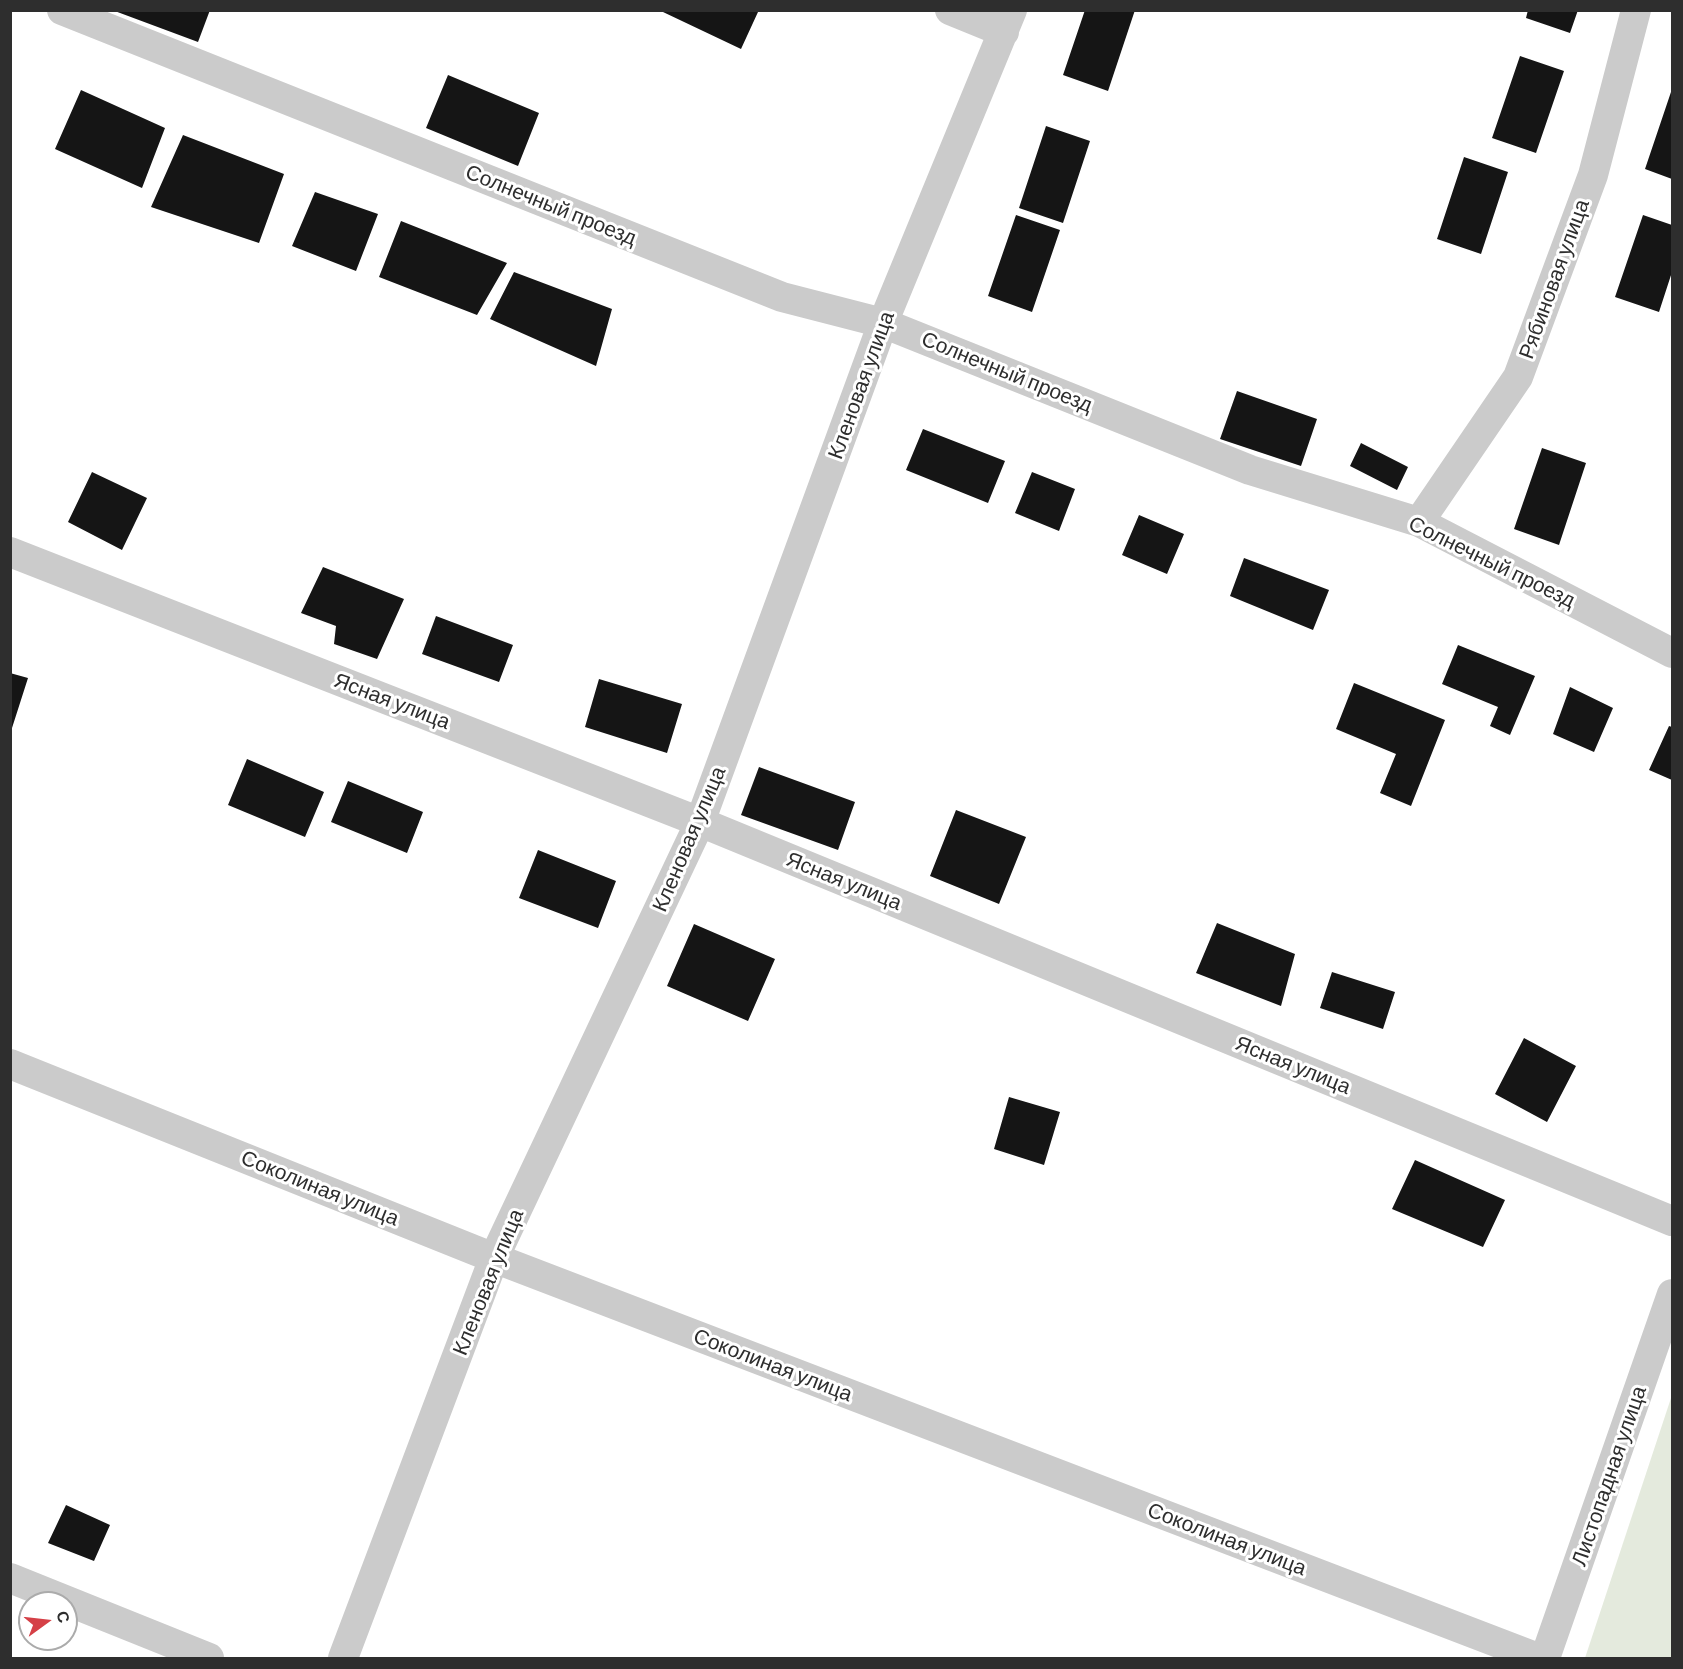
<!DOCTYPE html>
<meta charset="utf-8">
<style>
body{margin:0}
#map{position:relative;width:1683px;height:1669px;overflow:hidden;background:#fff;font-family:Barlow,sans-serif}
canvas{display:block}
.frame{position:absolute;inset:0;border:12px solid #2e2e2e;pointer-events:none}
.north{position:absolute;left:18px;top:1591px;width:60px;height:60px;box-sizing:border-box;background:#fff;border:2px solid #ababab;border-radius:50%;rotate:75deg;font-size:16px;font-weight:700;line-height:24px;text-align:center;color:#2e2e2e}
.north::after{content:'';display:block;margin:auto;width:21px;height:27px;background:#d54047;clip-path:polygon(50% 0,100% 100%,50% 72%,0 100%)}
</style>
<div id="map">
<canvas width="1683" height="1669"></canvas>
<div class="frame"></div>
<div class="north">С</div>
</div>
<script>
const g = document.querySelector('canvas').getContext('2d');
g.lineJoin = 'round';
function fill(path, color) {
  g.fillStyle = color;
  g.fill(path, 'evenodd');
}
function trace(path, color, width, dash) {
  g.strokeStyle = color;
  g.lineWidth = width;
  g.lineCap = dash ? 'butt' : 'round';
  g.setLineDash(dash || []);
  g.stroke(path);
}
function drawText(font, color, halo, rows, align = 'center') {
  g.font = font + ' Barlow,sans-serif';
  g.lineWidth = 6;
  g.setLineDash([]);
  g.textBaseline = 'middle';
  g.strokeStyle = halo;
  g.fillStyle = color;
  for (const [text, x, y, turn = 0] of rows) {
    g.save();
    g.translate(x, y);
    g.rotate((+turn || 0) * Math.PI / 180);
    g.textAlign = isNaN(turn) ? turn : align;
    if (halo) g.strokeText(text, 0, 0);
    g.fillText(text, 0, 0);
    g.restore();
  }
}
fill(new Path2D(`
 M1672,1395v263h-87z`), '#e4eadd');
fill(new Path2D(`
 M112,10h98l-12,32z
 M664,10h91l3,2 -17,37 -78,-37z
 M1085,10h50l-27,81 -45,-16z
 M1528,10h50l-8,23 -44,-15z
 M1520,56l44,15 -28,82 -44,-15z
 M448,75l91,38 -21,53 -92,-38z
 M1672,89v90l-27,-10z
 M81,90l84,38 -23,60 -87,-39z
 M1046,126l44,15 -27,82 -44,-15z
 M183,135l101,39 -25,69 -108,-36z
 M1464,157l44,15 -27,82 -44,-15z
 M315,192l63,22 -22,57 -64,-25z
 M1016,215l44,15 -28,82 -44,-16z
 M1643,215l29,10v47l-13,40 -44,-15z
 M401,221l106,42 -30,52 -98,-38z
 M514,272l98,37 -16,57 -106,-47z
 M1237,391l80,28 -16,47 -81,-27z
 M923,429l82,32 -17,42 -82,-33z
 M1361,443l47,24 -11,23 -47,-24z
 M1542,448l44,15 -27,82 -45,-16z
 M92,472l55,26 -25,52 -54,-28z
 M1032,472l43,17 -16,42 -44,-18z
 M1139,515l45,19 -17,40 -45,-19z
 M1244,558l85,32 -16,40 -83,-34z
 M323,567l81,32 -27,60 -43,-15 2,-18 -35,-13z
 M436,616l77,29 -14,37 -77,-28z
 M1458,645l77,31 -25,59 -20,-9 8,-19 -56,-23z
 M10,673l18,5 -16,50h-2z
 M599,679l83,25 -15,49 -82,-26z
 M1354,683l91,37 -34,86 -31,-13 16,-39 -60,-25z
 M1570,687l43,21 -19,44 -41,-18z
 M1669,726l3,1v53l-23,-10z
 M247,759l77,33 -19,45 -77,-32z
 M759,767l96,35 -17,48 -97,-35z
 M348,781l75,31 -16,41 -76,-31z
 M956,810l70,27 -27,67 -69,-28z
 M538,850l78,31 -18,47 -79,-30z
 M1217,923l78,31 -14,52 -85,-33z
 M694,924l81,35 -27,62 -81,-35z
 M1332,972l63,20 -12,37 -63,-21z
 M1524,1038l52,28 -29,56 -52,-28z
 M1009,1097l51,15 -16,53 -50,-16z
 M1415,1160l90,40 -22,47 -91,-38z
 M66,1505l44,20 -16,36 -46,-18z`), '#151515');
trace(new Path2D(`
 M62,10l720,287 101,26 367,147 169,52 253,131
 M950,10l54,22
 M1419,522l99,-145 75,-202 43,-165
 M10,552l690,270 972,399
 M10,1064l484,194 1044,400
 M10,1578l199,80
 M343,1658l151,-400 206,-436 183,-499 129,-313
 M1545,1658l127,-364`), '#cbcbcb', 30);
drawText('21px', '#2e2e2e', '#fff', [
 ["Солнечный проезд",551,205,22],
 ["Рябиновая улица",1554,279,-70],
 ["Солнечный проезд",1007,372,22],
 ["Кленовая улица",861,385,-70],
 ["Солнечный проезд",1492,562,26],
 ["Ясная улица",392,701,21],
 ["Кленовая улица",689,839,-67],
 ["Ясная улица",844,881,22],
 ["Ясная улица",1293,1065,22],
 ["Соколиная улица",320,1188,22],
 ["Кленовая улица",488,1282,-68],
 ["Соколиная улица",773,1365,21],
 ["Листопадная улица",1609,1476,-71],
 ["Соколиная улица",1227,1539,21]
]);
</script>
